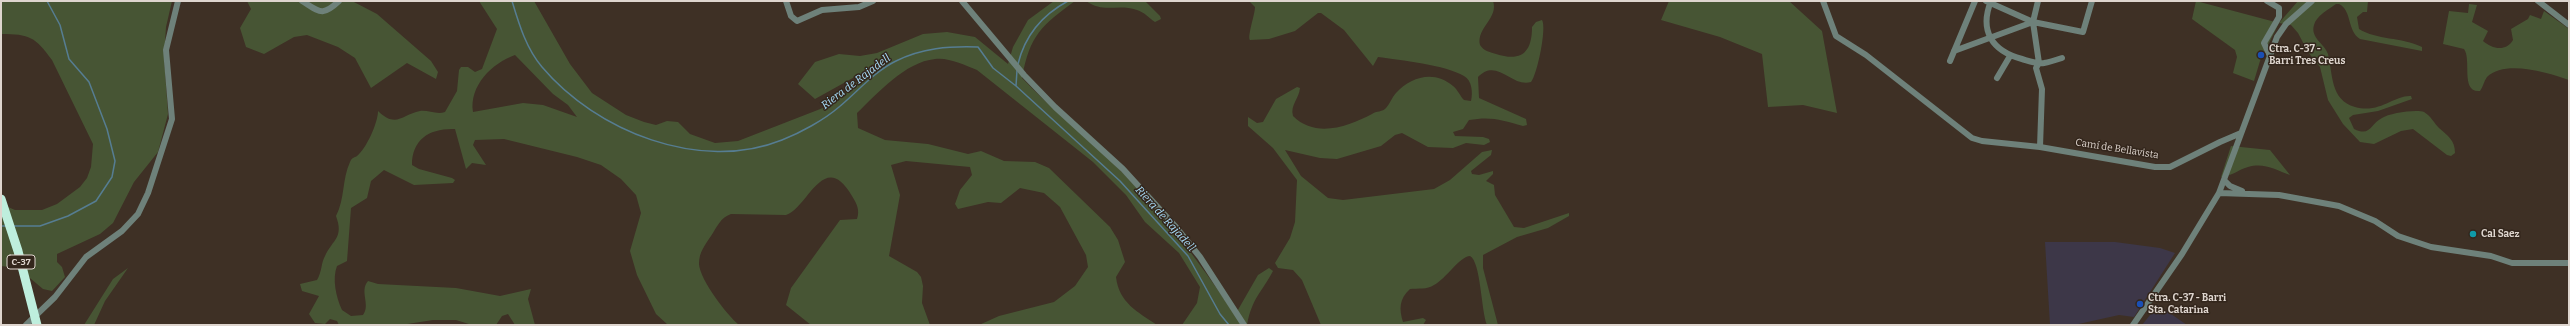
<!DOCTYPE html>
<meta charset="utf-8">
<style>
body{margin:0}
#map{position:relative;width:2570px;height:326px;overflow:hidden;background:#3e3025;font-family:Bitter,serif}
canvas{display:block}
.frame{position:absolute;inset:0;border:2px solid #ded5ce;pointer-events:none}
</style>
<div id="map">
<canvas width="2570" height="326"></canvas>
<div class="frame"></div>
</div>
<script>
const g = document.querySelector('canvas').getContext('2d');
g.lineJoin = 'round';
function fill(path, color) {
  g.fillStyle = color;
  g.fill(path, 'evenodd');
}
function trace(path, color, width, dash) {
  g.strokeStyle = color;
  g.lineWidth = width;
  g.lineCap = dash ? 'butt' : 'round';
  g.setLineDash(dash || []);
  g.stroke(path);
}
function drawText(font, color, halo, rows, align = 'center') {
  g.font = font + ' Bitter,serif';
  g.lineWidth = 3;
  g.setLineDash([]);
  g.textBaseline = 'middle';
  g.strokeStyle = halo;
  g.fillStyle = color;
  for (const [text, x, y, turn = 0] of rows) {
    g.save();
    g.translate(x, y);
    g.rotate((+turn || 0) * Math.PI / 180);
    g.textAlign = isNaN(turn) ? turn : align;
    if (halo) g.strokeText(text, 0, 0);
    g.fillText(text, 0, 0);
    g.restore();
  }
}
fill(new Path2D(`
 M2045,242h70l45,6 15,5 -41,64 -15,-2 -45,10h-24z
 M2158,305l29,20h-45z`), '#3d3748');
fill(new Path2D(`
 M1,1h171l-6,26 -2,30 4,57 -10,38 -24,30 -21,41 -13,11 -43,20v8l5,5 3,10 -13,14 -9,-2 -25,-21 -17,-2v-62l14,6h27l15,-6 23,-17 7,-9 4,-11 2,-23 -41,-84c-17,-23 -22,-26 -51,-26z
 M247,1h105l25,13 54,47 7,11 -2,7 -29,-16 -36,25 -16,-30 -17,-11 -31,-12 -13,2 -30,17 -18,-7 -6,-19 11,-19z
 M479,1h55l36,63 22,29 34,22 18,7 12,3 11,-4 11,1 12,12 25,9 23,-2 90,-35 34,-28 -2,-4 -45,25 -17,-15 17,-22 24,-8 21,2 17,-3 46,-19 24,-2 28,5 33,27 5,-17 15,-27 26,-19h21c-34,25 -45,34 -53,77 26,28 57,52 85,79 49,48 90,101 128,158l23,-40 11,-7 4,3c-11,21 -21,27 -26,54h-65l15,-22 3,-16 -21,-34 -34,-31 -19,-27 -33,-33 -116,-92c-12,-5 -29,-13 -42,-11 -30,3 -57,34 -78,54l1,15 27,12 43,4 40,10 13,-3 23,10 31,1 14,6 61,59 8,13 7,22 -9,15c3,26 22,35 41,48h-178l20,-9 55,-14 21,-16 13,-19 -2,-12 -26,-48 -16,-14 -24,-5 -19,15 -13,-1 -30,7 -3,-5 5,-14 12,-15 -2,-8 -64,-6 -15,4 9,30 -11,61 28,16 4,5 2,9 -1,17 8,22h-119l-25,-20 5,-17 49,-68 17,-1c3,-9 0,-15 -5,-23 -28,-48 -44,12 -66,19l-55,-1c-11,4 -14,13 -20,22 -6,9 -12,16 -12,28 1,16 28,51 40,61h-71l-12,-11 -19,-39 -7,-24 11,-38 -5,-18 -15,-16 -20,-14 -24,-8 -73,-18 -29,1 -2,5 13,20 -14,-2 -6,6 -11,-40c-25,-1 -43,10 -43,36l7,4 33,9 3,2 -2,3 -39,2 -30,-15 -13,11 -4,17 -16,10 -4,53 -10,5c-5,13 -1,31 5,44l9,6 12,-1c8,-10 -4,-24 5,-34l10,3 78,4 44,8 31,-7 -3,10 7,26h-20l-7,-11 -6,2 -6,9h-24l-16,-5h-23l-32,5h-62l-2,-4 -7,-2 -5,5 -10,-1 -6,-9 10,-18 -17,-5 -2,-7 17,-4c5,-8 4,-17 8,-24 8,-17 19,-18 11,-40 9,-17 6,-37 14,-54 2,-5 4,-4 7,-6 9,-7 21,-33 21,-45 18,18 25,3 42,0 8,-1 17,4 25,1l12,-21 2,-21 2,-3h7l7,5 7,-3 15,-40zM515,55l38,39 15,11 9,12 -34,-12 -20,-2 -50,9c-4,-26 19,-49 42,-57z
 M1086,1h59l15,15 1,3 -6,3c-6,-4 -11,-10 -18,-12 -20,-7 -32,4 -51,-9z
 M1249,1h244c6,17 -17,27 -13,44 4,6 9,7 16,9 25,8 36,-1 36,-27l4,-5 6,-2c5,8 -5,55 -11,62 -19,6 -34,-25 -53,-5l1,21 47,21 1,6 -4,1c-21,-6 -32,-10 -54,-6l-6,9 -10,3 2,4 28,1 6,2 1,3 -6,3 -18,-2 -13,5 -25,-1 -26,-14 -7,2 -14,11 -44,13 -17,-1 -35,-8 16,26 27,22 15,2 91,-11 16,-9 32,-28 10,-2 -1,5 -20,16 1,3 7,1 14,-4v3l-7,7 8,4 1,10 19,32 10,1 45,-15v3l-21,12 -31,9 -34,18v13l15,57h-11c-6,-14 -6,-63 -17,-69 -10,0 -24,23 -36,29 -7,5 -16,3 -24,4 -11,10 -11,20 -7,33l20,-4 3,2 -3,5h-102l-19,-45 -9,-10 -15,-2 -3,-5 15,-25 5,-16 2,-42 -24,-32 -25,-22v-9l9,6 6,-1 13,-23 21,-12 3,1c-1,11 -10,17 -7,28 23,23 56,10 79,-2 4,-3 11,-2 14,-6 4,-4 6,-11 10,-15 15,-17 39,-23 57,-7 5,4 7,10 11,14l7,1c2,-8 1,-21 -7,-25 -18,-11 -64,-16 -86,-19l-5,9 -29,-36 -23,-17h-3l-23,18 -26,8 -19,1c-3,-3 5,-26 5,-33z
 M1669,1h120l33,30 15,82 -34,-8 -35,2 -6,-53 -42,-17 -59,-17z
 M2196,1l83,22 19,-22h70l-1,11h-4l-6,5 2,12c18,11 42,8 63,18v4l-62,-12c-13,-8 -8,-29 -21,-35h-3c-7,5 -20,12 -22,21 -4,13 11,19 14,29 5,20 2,46 27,53 25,7 39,-12 56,-11l1,3 -34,12 -25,4 -4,3 5,11c17,8 16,-5 28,-11 7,-5 35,-9 42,-6 7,4 10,11 15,16 9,8 16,12 16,25l-4,3 -4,-1 -34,-26 -12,2 -27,13 -14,-2 -17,-18 -15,-24 -8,-33 -12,-15 -10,-19 -7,-8 -12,-2 -19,38 -6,20 -21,-8 4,-16 -2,-7 -43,-31z
 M2469,4l8,1 -5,17 16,9 -5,10c9,8 23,11 30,-1l-2,-11 17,-10 2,-4 11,4 3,-8 25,18v51c-20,-7 -64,-21 -82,-3 -3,4 -4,10 -7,14 -20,2 -8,-31 -16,-42l-21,-5 6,-33 19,2z
 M2231,146l39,4 20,25c-14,-5 -26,-13 -42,-8 -11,3 -13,8 -27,10z
 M128,268l-23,33 -11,24h-10l29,-46z`), '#475534');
trace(new Path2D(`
 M512,1c7,23 14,47 30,66 54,64 158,106 240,73 18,-7 42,-20 57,-33 18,-15 36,-36 57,-46 26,-13 53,-15 82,-14l15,21 23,18 104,95 68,75 32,58 9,11
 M1018,64c7,-29 24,-49 50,-63
 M1016,86l1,-16
 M1,226h6
 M13,226h27l28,-10 28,-15 16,-24 3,-16 -8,-32 -18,-47 -20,-23 -9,-34 -13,-24`), '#567d92', 1.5);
trace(new Path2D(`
 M302,1c18,11 20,16 37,0
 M786,1l5,15 6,5 25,-11 37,-3 14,-6
 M962,1l62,74 31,32 68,62 52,57 25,31 44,68
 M1823,1l13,35 30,19 106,83 10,3 58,6 115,20h15l50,-25 21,-9
 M1986,1l47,21 50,10 9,-31
 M1991,1c-12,30 1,50 31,58 7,2 15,5 22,4 6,-1 12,-3 18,-5
 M2038,1l-5,21 6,41 -3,5 6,21 -2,58
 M2267,1l12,7v9l-15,26 6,13
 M2538,1l31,24
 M1954,51l79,-29
 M1950,61l25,-60
 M1997,78l13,-22
 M2225,181l5,5 12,5
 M2219,193l60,2 60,11 36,15 23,15 33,11 60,9 21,7h57
 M26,325l29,-28 31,-40 36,-26 16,-17 10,-21 24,-74 -6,-69 12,-49
 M2133,325l49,-71 37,-61 58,-156 9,-13 26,-23`), '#6e817a', 6);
trace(new Path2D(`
 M1,199l17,52 19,74`), '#beeedd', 9);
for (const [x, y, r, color] of [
 [2261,55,4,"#1a4fb4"],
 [2473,234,4,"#0f9aa8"],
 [2140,304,4,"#1a4fb4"]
]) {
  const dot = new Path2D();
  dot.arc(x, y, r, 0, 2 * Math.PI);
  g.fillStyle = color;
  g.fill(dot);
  trace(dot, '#33261c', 1.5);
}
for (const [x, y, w] of [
 [21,262,28]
]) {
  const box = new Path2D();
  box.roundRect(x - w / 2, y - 7, w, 14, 3);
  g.fillStyle = '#33261c';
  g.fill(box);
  trace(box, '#ded5ce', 1);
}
drawText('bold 9px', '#ded5ce', null, [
 ["C-37",21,262]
]);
drawText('bold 10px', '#ded5ce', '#33261c', [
 ["Ctra. C-37 -",2269,49],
 ["Barri Tres Creus",2269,61],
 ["Cal Saez",2481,234],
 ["Ctra. C-37 - Barri",2148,298],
 ["Sta. Catarina",2148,310]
], 'left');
drawText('10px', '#ded5ce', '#33261c', [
 ["Camí de Bellavista",2117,149,9]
]);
drawText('italic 11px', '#a8ddfa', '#33261c', [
 ["Riera de Rajadell",856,82,-37],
 ["Riera de Rajadell",1165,219,48]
]);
</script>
